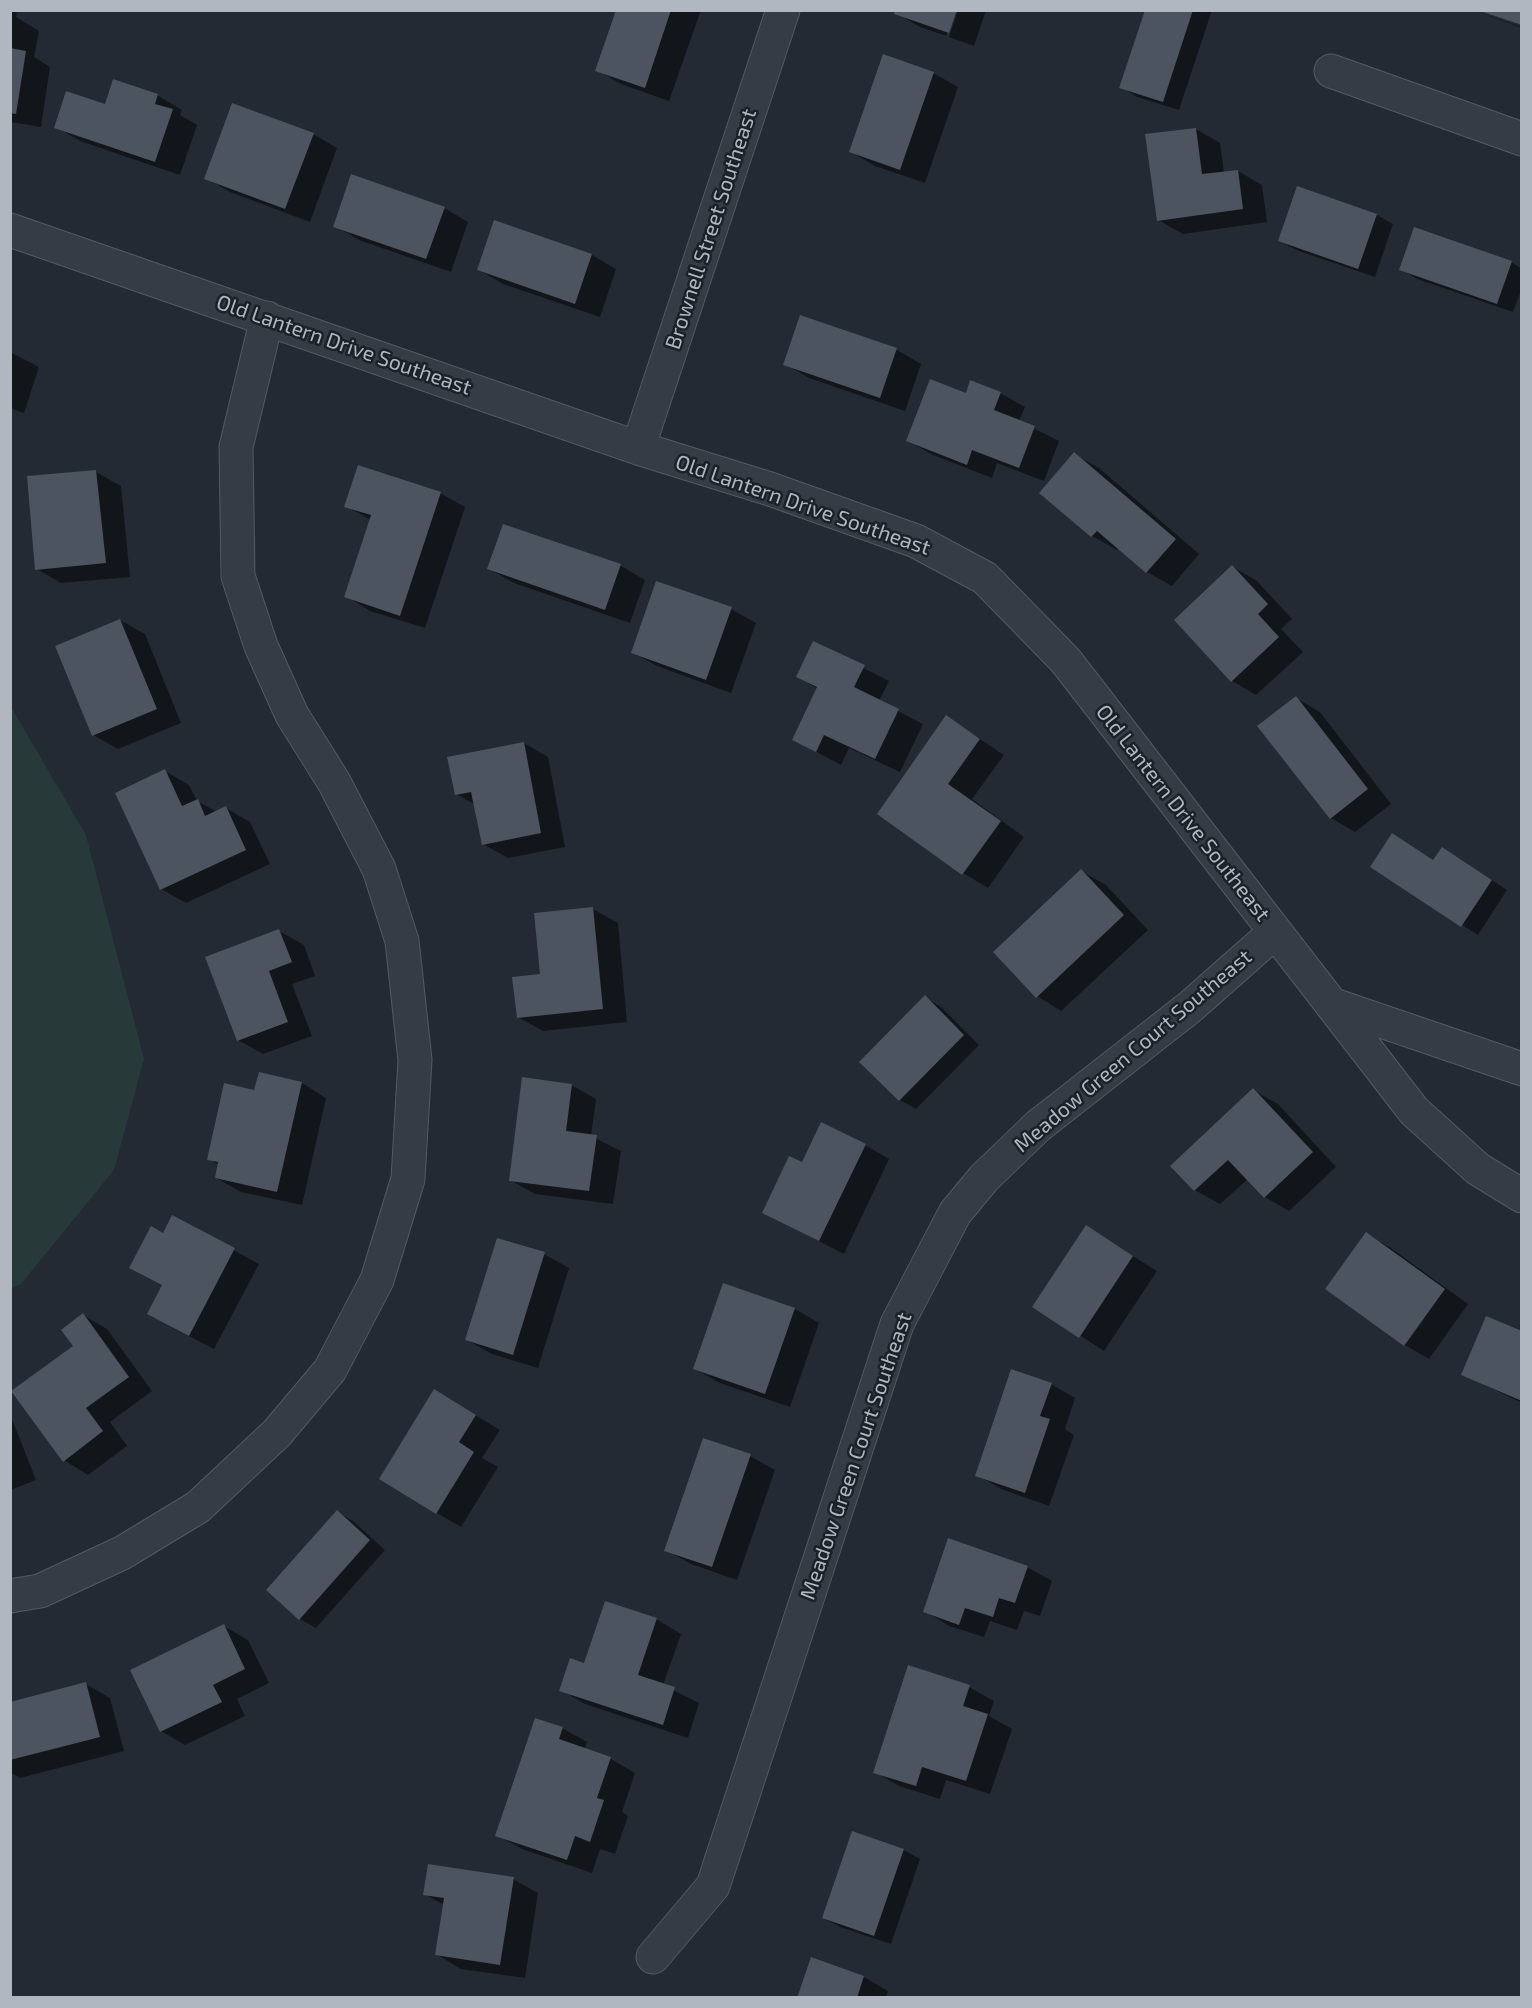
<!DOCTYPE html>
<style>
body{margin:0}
#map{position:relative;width:1532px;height:2008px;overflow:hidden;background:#232a34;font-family:"Exo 2",sans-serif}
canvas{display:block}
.frame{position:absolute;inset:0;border:12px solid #b0b7c1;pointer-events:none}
</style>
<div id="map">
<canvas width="1532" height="2008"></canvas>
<div class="frame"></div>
</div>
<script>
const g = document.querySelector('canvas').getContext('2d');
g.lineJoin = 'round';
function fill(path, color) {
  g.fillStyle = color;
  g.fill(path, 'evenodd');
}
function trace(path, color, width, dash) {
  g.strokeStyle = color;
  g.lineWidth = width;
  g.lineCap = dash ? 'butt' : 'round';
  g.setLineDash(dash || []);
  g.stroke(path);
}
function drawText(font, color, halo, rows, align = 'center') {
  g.font = font + ' "Exo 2",sans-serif';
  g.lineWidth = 5;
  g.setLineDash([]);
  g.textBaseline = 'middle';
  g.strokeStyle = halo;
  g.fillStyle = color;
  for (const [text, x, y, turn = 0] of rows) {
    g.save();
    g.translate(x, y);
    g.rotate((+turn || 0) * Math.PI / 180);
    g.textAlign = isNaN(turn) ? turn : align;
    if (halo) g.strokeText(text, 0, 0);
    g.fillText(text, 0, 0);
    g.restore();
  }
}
fill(new Path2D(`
 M11,707l75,128 58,224 -30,111 -93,114 -10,4z`), '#283939');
fill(new Path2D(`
 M10,10h7l-1,7 23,14 -5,26 16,10 -9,60 -31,-5z
 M617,10h84l-32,91 -48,-17 -24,-14z
 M955,10l-9,26 -26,-9 -24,-14z
 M958,10h28l-12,36 -25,-9z
 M1146,10h66l-33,100 -42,-13 -16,-10z
 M1472,10l50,17v1z
 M933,73l25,14 -33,96 -50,-17 -24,-14z
 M157,95l25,15 -2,5 17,10 -17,50 -100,-34 -24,-14 49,-21z
 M1196,129l24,14 4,30 14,-2 24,14 5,37 -84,12 -25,-14z
 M313,134l24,14 -27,74 -80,-30 -24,-14z
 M444,208l24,14 -17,50 -92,-32 -24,-14z
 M1377,215l16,9 -18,53 -79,-27 -16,-9z
 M495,222l97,33 24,14 -16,48 -97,-33 -24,-14z
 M1511,262l11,7v19l-9,24 -96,-33 -16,-10z
 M801,317l96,33 24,14 -16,47 -96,-33 -24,-14z
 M10,352l29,15 -15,46 -14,-5z
 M1000,393l25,14 -6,14 40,20 -15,40 -47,-18 -5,15 -59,-23 -25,-14 59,-46z
 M1074,454l25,14 100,86 -27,32 -25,-14 -28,-25 -2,3 -25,-14 -51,-43z
 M96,472l25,14 9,91 -69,6 -24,-14z
 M440,493l25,14 -40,121 -55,-17 -24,-15 25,-76 -25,-14z
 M504,525l117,41 24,14 -15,43 -116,-40 -25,-14z
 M1233,567l24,14 35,38 -11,10 22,23 -47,43 -24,-14 -56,-61z
 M731,609l25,14 -25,70 -74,-27 -25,-14z
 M120,620l25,14 36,89 -63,26 -25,-14z
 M814,643l75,38 -10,20 44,23 -23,48 -51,-24 -8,17 -47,-25 24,-51 -20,-12z
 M1296,698l24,14 71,92 -36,28 -24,-14z
 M947,717l57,38 -32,44 52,38 -36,51 -25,-15 -84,-60z
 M524,743l24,14 17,90 -57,11 -25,-14 -7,-39 -20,-11z
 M165,771l24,14 8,16 20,11 9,-4 24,14 20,42 -84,39 -25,-14z
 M1459,858l48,32 -29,45 -16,-10 -28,-64z
 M1081,871l25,14 42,45 -87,81 -24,-15z
 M593,909l25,14 9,99 -84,9 -25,-14 24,-42z
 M279,931l25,14 11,31 -23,8 20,52 -49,18 -25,-14z
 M925,997l16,10 38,38 -63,64 -16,-9z
 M260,1074l42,9 24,15 -24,107 -61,-13 -25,-14 3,-13 -11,-6 47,-67z
 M571,1085l25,14 -5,37 30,15 -8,53 -78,-10 -25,-14z
 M1253,1090l25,14 58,63 -47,44 -24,-14 -17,-18 -28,25 -25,-14 -22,-24z
 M865,1145l24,14 -45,95 -80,-41 39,-49z
 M173,1217l86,47 -45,85 -41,-21 -10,-43v-50z
 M1086,1227l71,44 -53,80 -70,-45z
 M1367,1234l24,14 77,56 -39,55 -24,-14z
 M544,1254l25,14 -31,100 -46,-14 -25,-14z
 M795,1309l24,14 -29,84 -70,-24 -25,-14z
 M83,1315l24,14 45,62 -42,31 17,24 -39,29 -24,-15 12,-114z
 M1522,1333v70l-60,-29z
 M1051,1384l24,14 -10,31 9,6 -25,71 -48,-17 -24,-14z
 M459,1405l41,25 -18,28 16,9 -37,60 -24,-14z
 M10,1414l26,66 -26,10z
 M750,1456l25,14 -38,110 -46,-16 -25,-14z
 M337,1512l16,9 32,29 -69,78 -16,-9 -32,-29z
 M1027,1567l25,14 -12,35 -16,-5 -7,19 -27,-9 -6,16 -35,-11 -24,-15z
 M656,1619l25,15 -18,51 36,18 -11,35 -103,-34 -24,-14 24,-25z
 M224,1626l24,14 21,43 -32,16 8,17 -60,29 -24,-14z
 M86,1684l24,14 14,53 -104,27 -10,-6v-68z
 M969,1687l25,14 -5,15 23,13 -22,65 -44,-14 -6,19 -41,-13 -24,-14z
 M562,1728l25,14 -3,8 27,9 24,14 -13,39 6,4 -13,38 -15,-5 -8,24 -70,-24 -25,-14z
 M853,1833l51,17 16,9 -29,85 -51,-17 -16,-9z
 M513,1879l25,14 -13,85 -64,-9 -25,-15 8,-49 -20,-11z
 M812,1959l52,18 24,14 -2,7h-87z`), '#0007');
fill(new Path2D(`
 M616,10h55l-26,78 -50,-17z
 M895,10h62l-8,23 -55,-19z
 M1145,10h48l-30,92 -44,-14z
 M1480,10h42v15l-42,-14z
 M10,48l16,3 -10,63 -6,-1z
 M883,54l51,18 -34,98 -51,-18z
 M113,79l45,15 -3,10 18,5 -18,53 -101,-34 12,-37 39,13z
 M232,103l82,30 -29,76 -81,-30z
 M1196,128l6,46 36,-4 5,39 -86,12 -12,-87z
 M351,174l94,33 -19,52 -93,-32z
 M1297,186l80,28 -19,55 -80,-28z
 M494,220l98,34 -17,50 -98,-34z
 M1414,227l98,34 -15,43 -98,-34z
 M800,315l97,33 -17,50 -97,-33z
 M930,379l36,14 4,-13 31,12 -7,18 41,16 -16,42 -47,-18 -5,15 -61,-24z
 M1074,452l102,87 -30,34 -49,-42 -6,6 -52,-44z
 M358,465l83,27 -41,124 -56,-19 27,-82 -27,-8z
 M96,470l10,93 -71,7 -8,-94z
 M503,524l118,40 -16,46 -118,-41z
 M1232,565l36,39 -10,10 21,23 -48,45 -57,-62z
 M656,581l76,26 -26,73 -75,-27z
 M120,619l37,90 -65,27 -37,-90z
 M813,641l52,24 -11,22 45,22 -24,50 -51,-24 -8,17 -24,-12 25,-53 -21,-10z
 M1296,696l72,93 -38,30 -73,-93z
 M946,715l34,24 -32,45 53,37 -39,54 -85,-61z
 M524,742l17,91 -59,12 -11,-53 -16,3 -8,-38z
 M165,769l17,37 16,-7 7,17 21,-10 20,44 -86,40 -45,-97z
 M1392,833l41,27 9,-13 50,33 -31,47 -91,-60z
 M1081,869l43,46 -88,83 -43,-46z
 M593,907l10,102 -86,9 -5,-41 28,-3 -6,-61z
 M279,929l13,33 -23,9 19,51 -51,19 -32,-84z
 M925,995l39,40 -65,66 -40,-39z
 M259,1072l43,10 -25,110 -62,-14 3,-16 -11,-2 17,-77 30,7z
 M522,1077l50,7 -6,47 31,4 -8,56 -80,-10z
 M1253,1088l60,64 -49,46 -36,-38 -34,31 -24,-25z
 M821,1122l45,22 -47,97 -57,-28 27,-57 13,6z
 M172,1215l63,33 -46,88 -42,-22 15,-29 -33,-17 22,-42 12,7z
 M1086,1225l47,31 -54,82 -47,-31z
 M1366,1232l79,57 -41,57 -79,-57z
 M497,1238l48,14 -32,103 -48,-15z
 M723,1283l72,25 -30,86 -72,-25z
 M83,1313l46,64 -43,31 17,23 -40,31 -52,-71 62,-45 -12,-16z
 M1486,1316l36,15v70l-61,-26z
 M1011,1369l41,14 -12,33 10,3 -25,74 -50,-17z
 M434,1389l42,26 -17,27 15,10 -38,62 -57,-35z
 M703,1438l48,16 -39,113 -48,-16z
 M337,1510l33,30 -71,80 -33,-30z
 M948,1538l80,28 -13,37 -16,-5 -6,19 -28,-9 -6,17 -36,-13z
 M605,1601l52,17 -19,57 37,12 -12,38 -104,-34 11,-33 14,5z
 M224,1624l21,45 -32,16 9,17 -62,30 -30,-62z
 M908,1665l62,20 -7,21 25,8 -22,67 -44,-14 -6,19 -43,-13z
 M86,1682l14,55 -90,23v-58z
 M535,1718l28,9 -4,12 52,18 -14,41 7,2 -14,42 -15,-6 -8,24 -72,-24z
 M852,1831l52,18 -30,87 -52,-18z
 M428,1864l86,13 -14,88 -65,-10 9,-57 -21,-3z
 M811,1957l53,19 -7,22h-60z`), '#4b545f');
const minor = new Path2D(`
 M1331,71l191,68
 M10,230l628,218 132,41 146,52 69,37 81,83 348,450 64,58 44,27
 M638,448l145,-438
 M1331,1004l191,65
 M10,1596l30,-5 82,-38 76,-46 79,-74 53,-63 47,-90 31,-101 7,-119 -13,-119 -23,-72 -45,-87 -42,-67 -31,-69 -23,-70 -2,-129 31,-129
 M653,1957l60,-71 184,-562 58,-111 29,-35 54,-52 152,-119 85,-75`);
trace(minor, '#535a63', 35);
trace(minor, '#363c45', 33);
drawText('21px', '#b0b7c1', '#1b2129', [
 ["Brownell Street Southeast",711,229,-72],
 ["Old Lantern Drive Southeast",344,345,19],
 ["Old Lantern Drive Southeast",803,505,19],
 ["Old Lantern Drive Southeast",1183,813,52],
 ["Meadow Green Court Southeast",1133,1051,-40],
 ["Meadow Green Court Southeast",856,1456,-71]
]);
</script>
